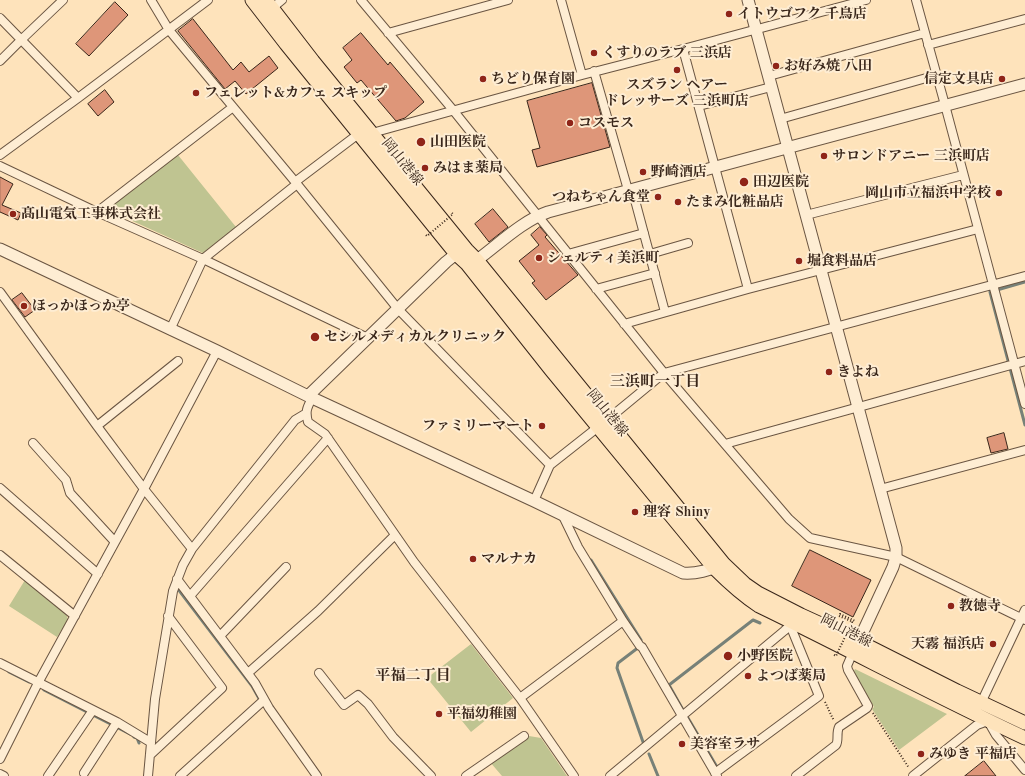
<!DOCTYPE html>
<meta charset="utf-8">
<style>
body{margin:0}
canvas{display:block;background:#fee3bb}
</style>
<canvas width="1025" height="776"></canvas>
<script>
const g = document.querySelector('canvas').getContext('2d');
g.lineJoin = 'round';
function fill(path, color) {
  g.fillStyle = color;
  g.fill(path, 'evenodd');
}
function trace(path, color, width, dash) {
  g.strokeStyle = color;
  g.lineWidth = width;
  g.lineCap = dash ? 'butt' : 'round';
  g.setLineDash(dash || []);
  g.stroke(path);
}
function drawText(font, color, halo, rows, align = 'center') {
  g.font = font + ' "Old Standard TT","Noto Serif JP",serif';
  g.lineWidth = 4;
  g.setLineDash([]);
  g.textBaseline = 'middle';
  g.strokeStyle = halo;
  g.fillStyle = color;
  for (const [text, x, y, turn = 0] of rows) {
    g.save();
    g.translate(x, y);
    g.rotate((+turn || 0) * Math.PI / 180);
    g.textAlign = isNaN(turn) ? turn : align;
    if (halo) g.strokeText(text, 0, 0);
    g.fillText(text, 0, 0);
    g.restore();
  }
}
fill(new Path2D(`
 M178,155l58,72 -33,26 -97,-44z
 M25,580l41,33 2,7 -11,17 -48,-31z
 M471,644l42,54 -42,34 -44,-54z
 M855,669l92,45 -48,36 -27,-41 2,-2 -21,-34z
 M529,736l12,2 26,38h-65l-12,-14z`), '#bfc491');
trace(new Path2D(`
 M1025,282l-35,10 35,133
 M591,560l50,80
 M178,589l74,97 9,16
 M639,647l-21,16 -1,5 26,74
 M9,672l20,10
 M44,690l86,44
 M683,710l-14,-25 84,-65 7,3
 M688,718l29,49
 M134,737l3,1 2,5
 M649,754l9,22`), '#778178', 3);
const building = new Path2D(`
 M115,2l13,13 -39,41 -13,-12z
 M193,19l40,51 8,-8 8,10 20,-16 9,12 -32,26 -11,-13 -10,8 -47,-58z
 M361,33l27,32 2,-3 34,40 -19,16 -9,3 -35,-41 -4,3 -13,-16 8,-7 -9,-12z
 M592,83l18,64 -73,20 -5,-17 8,-2 -13,-47z
 M105,90l9,12 -16,14 -10,-12z
 M0,177l13,7 -11,21 19,8 -3,7 -18,-8z
 M493,209l15,18 -19,15 -14,-18z
 M540,227l7,8 -2,2 33,38 -32,25 -14,-17 3,-2 -16,-20 20,-16 -8,-10z
 M22,293l13,17 -10,7 -13,-17z
 M1004,433l4,16 -17,4 -4,-15z
 M810,550l61,30 -18,37 -61,-31z
 M984,761l12,15h-31z`);
fill(building, '#de9679');
trace(building, '#39261a', 1);
const minor = new Path2D(`
 M151,0l18,30 128,154 101,125 152,156
 M361,0l92,110 211,263 125,146 21,19 86,19 129,63
 M561,0l21,75
 M916,0l29,105 80,299
 M270,10l12,-10
 M0,18l78,80
 M388,33l120,-33
 M928,45l97,-26
 M683,49l65,240
 M0,61l21,-21 42,-40
 M594,71l34,119
 M769,76l156,-43
 M699,106l72,-19
 M780,119l157,-44
 M369,136l3,-3 210,-58 101,-26 183,-49
 M0,155l78,-57 130,-98
 M0,166l97,46 106,47 165,79
 M295,182l66,-50
 M632,189l33,123
 M97,212l136,-105
 M806,215l157,-40
 M568,254l76,-21
 M650,254l38,-11
 M596,289l59,-16
 M0,292l97,134 47,63 48,60
 M624,324l124,-35 230,-60
 M170,330l33,-71 94,-75
 M312,398c-5,10 -7,13 -4,24l17,12 89,128 106,136 54,78
 M97,426l81,-65
 M33,443l33,37 4,13 45,49
 M725,444l300,-83
 M0,488l98,86
 M880,489l145,-39
 M534,501l16,-36 57,-45 57,-47 361,-97
 M562,514l16,33 45,74 17,25 2,1 75,129
 M0,555l75,61
 M177,579l78,104 14,25 48,68
 M190,596l138,-158
 M220,636l66,-69
 M0,663l117,59 33,20
 M248,673l70,-62 77,-76
 M319,673l25,32 14,-10 10,9 25,33 38,39
 M520,698l103,-77
 M980,705l45,-95
 M150,755l72,-67 -54,-72
 M0,759l38,-76 106,-194 73,-138
 M84,773l33,-51
 M715,773l104,-77 -29,-71
 M0,774l4,2
 M48,776l45,-66
 M148,776l7,-77 18,-108 10,-26 9,-16 103,-129 10,-6
 M180,776l84,-76
 M466,776l58,-40
 M610,776l174,-145 11,-10
 M796,776l40,-31c3,-5 0,-12 3,-18l28,-19 1,-2 -20,-36 -1,-4 6,-14
 M913,776l64,-51 11,-4 8,14 29,35`);
const tertiary = new Path2D(`
 M748,0l148,548v9l-3,10 -38,82
 M0,249l217,102 91,45 226,105 149,72c15,1 25,-3 38,-8
 M470,263l7,-3c22,-16 45,-39 71,-48l477,-128
 M308,396l138,-134 10,-8 8,-2`);
const primary = new Path2D(`
 M252,0l34,44 170,210 11,10 84,106 163,198c14,14 28,27 45,38 89,43 176,90 266,132
 M266,0l47,61 154,189 10,10 247,304 21,20 13,9 43,22 57,26 99,50 68,32`);
trace(minor, '#6a5542', 10);
trace(tertiary, '#6a5542', 13);
trace(primary, '#39261a', 15);
trace(new Path2D(`
 M851,621l-12,-5 1,-2 15,7v1
 M825,702l9,19
 M873,713l36,55`), '#39261a', 2, [1, 2]);
trace(minor, '#feedd3', 8);
trace(tertiary, '#feedd3', 11);
trace(primary, '#fee3bb', 13);
trace(new Path2D(`
 M426,235l1,1 26,-22 -1,-1
 M834,655l2,1 16,-34 -1,-1`), '#39261a', 2, [1, 2]);
for (const [x, y, r, color] of [
 [729,14,4,"#8f2418"],
 [594,53,4,"#8f2418"],
 [776,66,4,"#8f2418"],
 [677,70,4,"#8f2418"],
 [483,79,4,"#8f2418"],
 [1002,79,4,"#8f2418"],
 [196,93,4,"#8f2418"],
 [570,123,4,"#8f2418"],
 [421,142,5,"#8f2418"],
 [824,156,4,"#8f2418"],
 [425,168,4,"#8f2418"],
 [643,172,4,"#8f2418"],
 [744,182,5,"#8f2418"],
 [999,193,4,"#8f2418"],
 [658,197,4,"#8f2418"],
 [678,202,4,"#8f2418"],
 [13,214,4,"#8f2418"],
 [539,258,4,"#8f2418"],
 [799,261,4,"#8f2418"],
 [24,306,4,"#8f2418"],
 [315,337,5,"#8f2418"],
 [829,372,4,"#8f2418"],
 [542,426,4,"#8f2418"],
 [635,512,4,"#8f2418"],
 [473,559,4,"#8f2418"],
 [951,606,4,"#8f2418"],
 [993,644,4,"#8f2418"],
 [728,656,5,"#8f2418"],
 [748,676,4,"#8f2418"],
 [439,714,4,"#8f2418"],
 [682,744,4,"#8f2418"],
 [921,754,4,"#8f2418"]
]) {
  const dot = new Path2D();
  dot.arc(x, y, r, 0, 2 * Math.PI);
  g.fillStyle = color;
  g.fill(dot);
  trace(dot, '#feedd3', 1.5);
}
drawText('bold 14px', '#39261a', '#feedd3', [
 ["イトウゴフク 千鳥店",737,14],
 ["くすりのラブ 三浜店",602,53],
 ["お好み焼 八田",784,66],
 ["ちどり保育園",491,79],
 ["信定文具店",994,79,"right"],
 ["スズラン ヘアー",677,85,"center"],
 ["ドレッサーズ 三浜町店",677,101,"center"],
 ["フェレット&カフェ スキップ",204,93],
 ["コスモス",578,123],
 ["山田医院",430,142],
 ["サロンドアニー 三浜町店",832,156],
 ["みはま薬局",433,168],
 ["野崎酒店",651,172],
 ["田辺医院",753,182],
 ["岡山市立福浜中学校",991,193,"right"],
 ["つねちゃん食堂",650,197,"right"],
 ["たまみ化粧品店",686,202],
 ["髙山電気工事株式会社",21,214],
 ["シェルティ美浜町",547,258],
 ["堀食料品店",807,261],
 ["ほっかほっか亭",32,306],
 ["セシルメディカルクリニック",324,337],
 ["きよね",837,372],
 ["ファミリーマート",534,426,"right"],
 ["理容 Shiny",643,512],
 ["マルナカ",481,559],
 ["教徳寺",959,606],
 ["天霧 福浜店",985,644,"right"],
 ["小野医院",737,656],
 ["よつば薬局",756,676],
 ["平福幼稚園",447,714],
 ["美容室ラサ",690,744],
 ["みゆき 平福店",929,754]
], 'left');
drawText('14px', '#39261a', '#feedd3', [
 ["岡山港線",402,162,51],
 ["岡山港線",607,413,51],
 ["岡山港線",846,631,27]
]);
drawText('bold 15px', '#39261a', '#feedd3', [
 ["三浜町一丁目",655,382],
 ["平福二丁目",413,676]
]);
</script>
